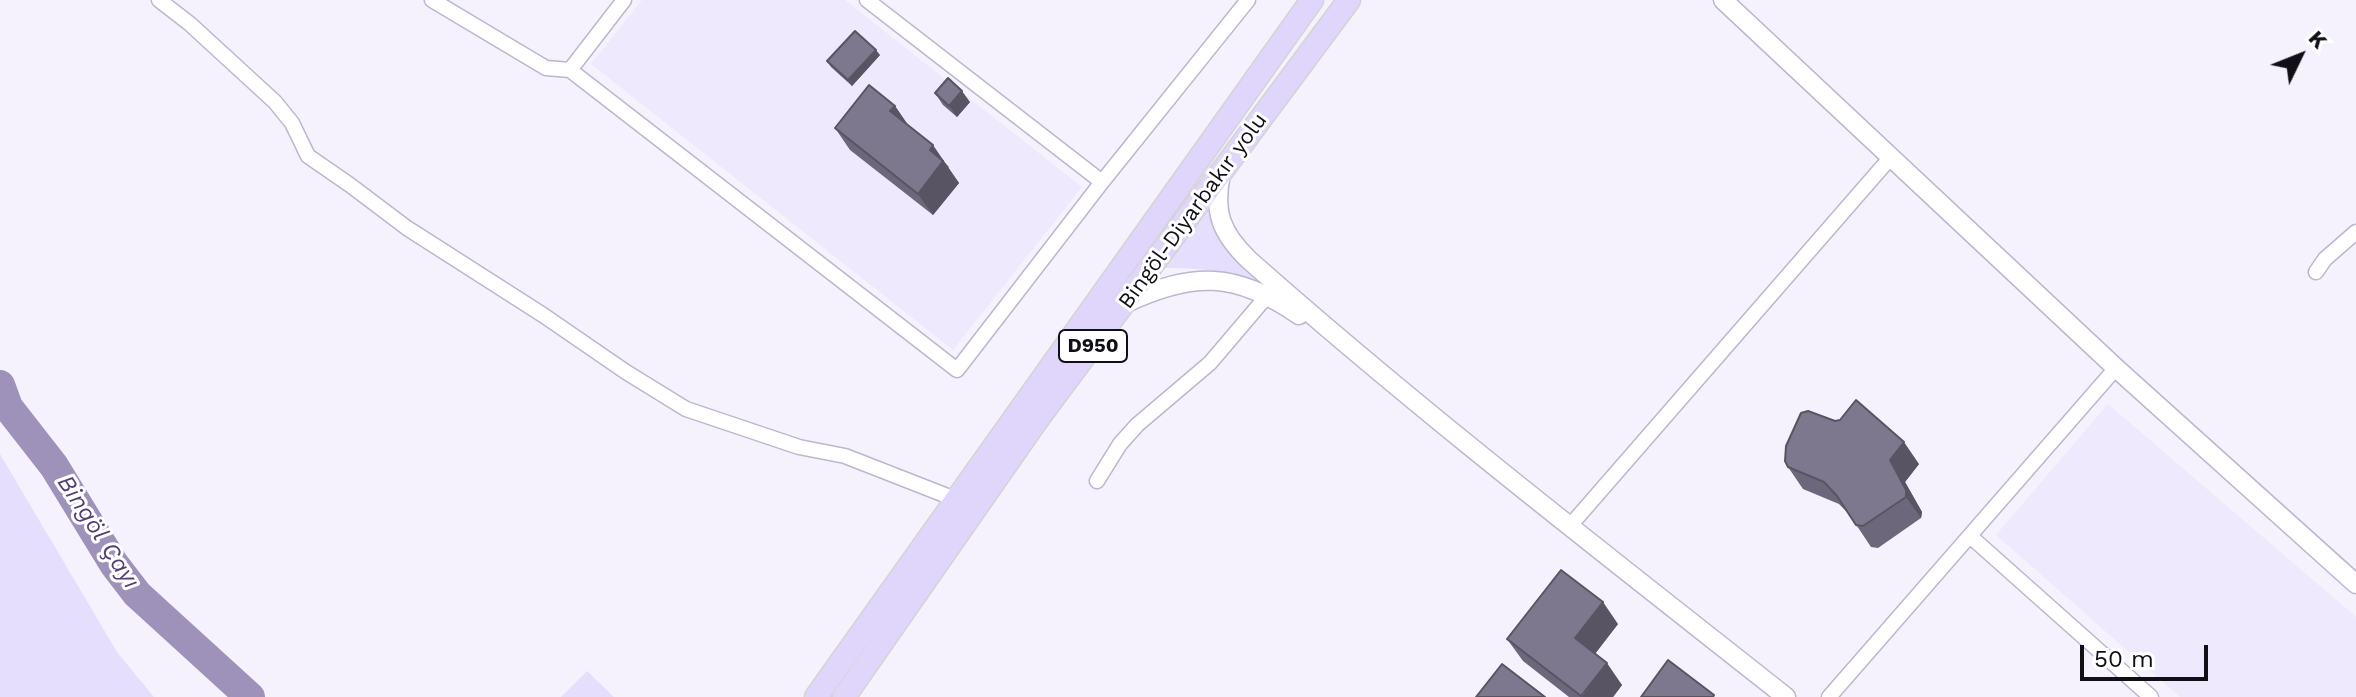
<!DOCTYPE html>
<meta charset="utf-8">
<style>
body{margin:0}
#map{position:relative;width:2356px;height:697px;overflow:hidden;background:#f5f2fd;font-family:"Work Sans",sans-serif}
canvas{display:block}
.north{position:absolute;left:2260px;top:16px;width:80px;height:80px;-webkit-text-stroke:6px #fff;paint-order:stroke;rotate:47deg;font-size:22px;font-weight:700;line-height:32px;text-align:center;color:#100e16}
.north::after{content:'';display:block;margin:auto;width:28px;height:36px;background:#100e16;clip-path:polygon(50% 0,100% 100%,50% 72%,0 100%)}
.scale{position:absolute;left:2080px;top:645px;width:128px;height:36px;box-sizing:border-box;border:4px solid #100e16;border-top:0;padding-left:10px;font-size:24px;line-height:28px;white-space:nowrap;color:#100e16;-webkit-text-stroke:6px #fff;paint-order:stroke}
</style>
<div id="map">
<canvas width="2356" height="697"></canvas>
<div class="north">K</div>
<div class="scale">50 m</div>
</div>
<script>
const g = document.querySelector('canvas').getContext('2d');
g.lineJoin = 'round';
function fill(path, color) {
  g.fillStyle = color;
  g.fill(path, 'evenodd');
}
function trace(path, color, width, dash) {
  g.strokeStyle = color;
  g.lineWidth = width;
  g.lineCap = dash ? 'butt' : 'round';
  g.setLineDash(dash || []);
  g.stroke(path);
}
function drawText(font, color, halo, rows, align = 'center') {
  g.font = font + ' "Work Sans",sans-serif';
  g.lineWidth = 6;
  g.setLineDash([]);
  g.textBaseline = 'middle';
  g.strokeStyle = halo;
  g.fillStyle = color;
  for (const [text, x, y, turn = 0] of rows) {
    g.save();
    g.translate(x, y);
    g.rotate((+turn || 0) * Math.PI / 180);
    g.textAlign = isNaN(turn) ? turn : align;
    if (halo) g.strokeText(text, 0, 0);
    g.fillText(text, 0, 0);
    g.restore();
  }
}
fill(new Path2D(`
 M642,0h203l237,187 -129,163 -362,-286z
 M2108,404l248,213v80h-176l-184,-162z`), '#eee9fd');
fill(new Path2D(`
 M1208,208c14,48 30,56 68,84 -39,-20 -68,-24 -111,-24z
 M0,454l117,198 37,45h-154z
 M587,671l27,26h-53z`), '#e6defd');
trace(new Path2D(`
 M0,385l8,22 46,59 60,98 23,30 113,103`), '#9e92bb', 30);
const minor = new Path2D(`
 M159,0l31,24 85,78 17,21 16,33 42,29 57,43 136,87 83,57 60,37 113,38 46,9 110,43
 M432,0l114,68 24,2 387,300 145,-188 146,-182
 M867,0l235,182
 M570,70l54,-70
 M2316,272l9,-13 31,-27
 M1097,481l23,-37 17,-19 73,-62 57,-67
 M1569,527l322,-370
 M1970,536l181,161
 M1829,697l287,-329`);
const tertiary = new Path2D(`
 M1723,0l393,368 240,216
 M1221,174c-8,38 0,59 28,86 173,153 356,294 537,437
 M1126,303c68,-32 110,-31 173,12`);
const primary = new Path2D(`
 M816,697l496,-697
 M844,697l193,-277 312,-420`);
trace(minor, '#bdb6ce', 17);
trace(tertiary, '#bdb6ce', 21);
trace(primary, '#d4d4d5', 25);
trace(minor, '#fff', 14);
trace(tertiary, '#fff', 18);
trace(primary, '#e0d5fb', 22);
fill(new Path2D(`
 M880,55l-28,31 -21,-19 -4,-6z
 M935,93l35,9 -13,15 -14,-12z
 M895,106l13,19 41,42 -1,1 11,15 -26,32 -83,-65 -15,-22z
 M1919,464l-14,18 17,30 -1,6 -43,30 -7,-1 -22,-33 -10,-10 -36,-15 -15,-22z
 M1618,624l-23,30 27,31 -9,12h-44l-46,-36 -16,-22z`), '#6c677a');
fill(new Path2D(`
 M876,50l4,5 -28,31 -4,-6z
 M962,91l8,11 -13,15 -8,-11z
 M895,106l15,22 -20,-17z
 M933,145l26,38 -26,32 -15,-21 12,-44z
 M1904,442l15,22 -14,18 17,30 -1,6 -15,-21 -16,-37z
 M1603,602l15,22 -28,36 -15,-22z
 M1607,663l15,22 -9,12h-31z`), '#585463');
const building = new Path2D(`
 M855,31l21,19 -28,30 -21,-19z
 M948,78l14,13 -13,15 -14,-13z
 M869,85l26,21 -5,5 43,34 -3,5 13,11 -25,33 -83,-66z
 M1856,400l48,42 -14,18 16,30v7l-43,29 -7,-1 -19,-29 -13,-14 -36,-15 -3,-6 1,-15 15,-33 7,-2 27,10 5,-1z
 M1561,570l42,32 -28,36 32,25 -26,33 -74,-57z
 M1668,660l46,35 -1,2h-72z
 M1502,664l43,33h-69z`);
fill(building, '#7e788e');
trace(building, '#585463', 2);
for (const [x, y, w] of [
 [1093,346,68]
]) {
  const box = new Path2D();
  box.roundRect(x - w / 2, y - 16, w, 32, 6);
  g.fillStyle = '#fff';
  g.fill(box);
  trace(box, '#100e16', 2);
}
drawText('bold 20px', '#100e16', null, [
 ["D950",1093,346]
]);
drawText('22px', '#100e16', '#fff', [
 ["Bingöl-Diyarbakır yolu",1193,211,-54]
]);
drawText('italic 24px', '#523f76', '#fff', [
 ["Bingöl Çayı",98,532,57]
]);
</script>
